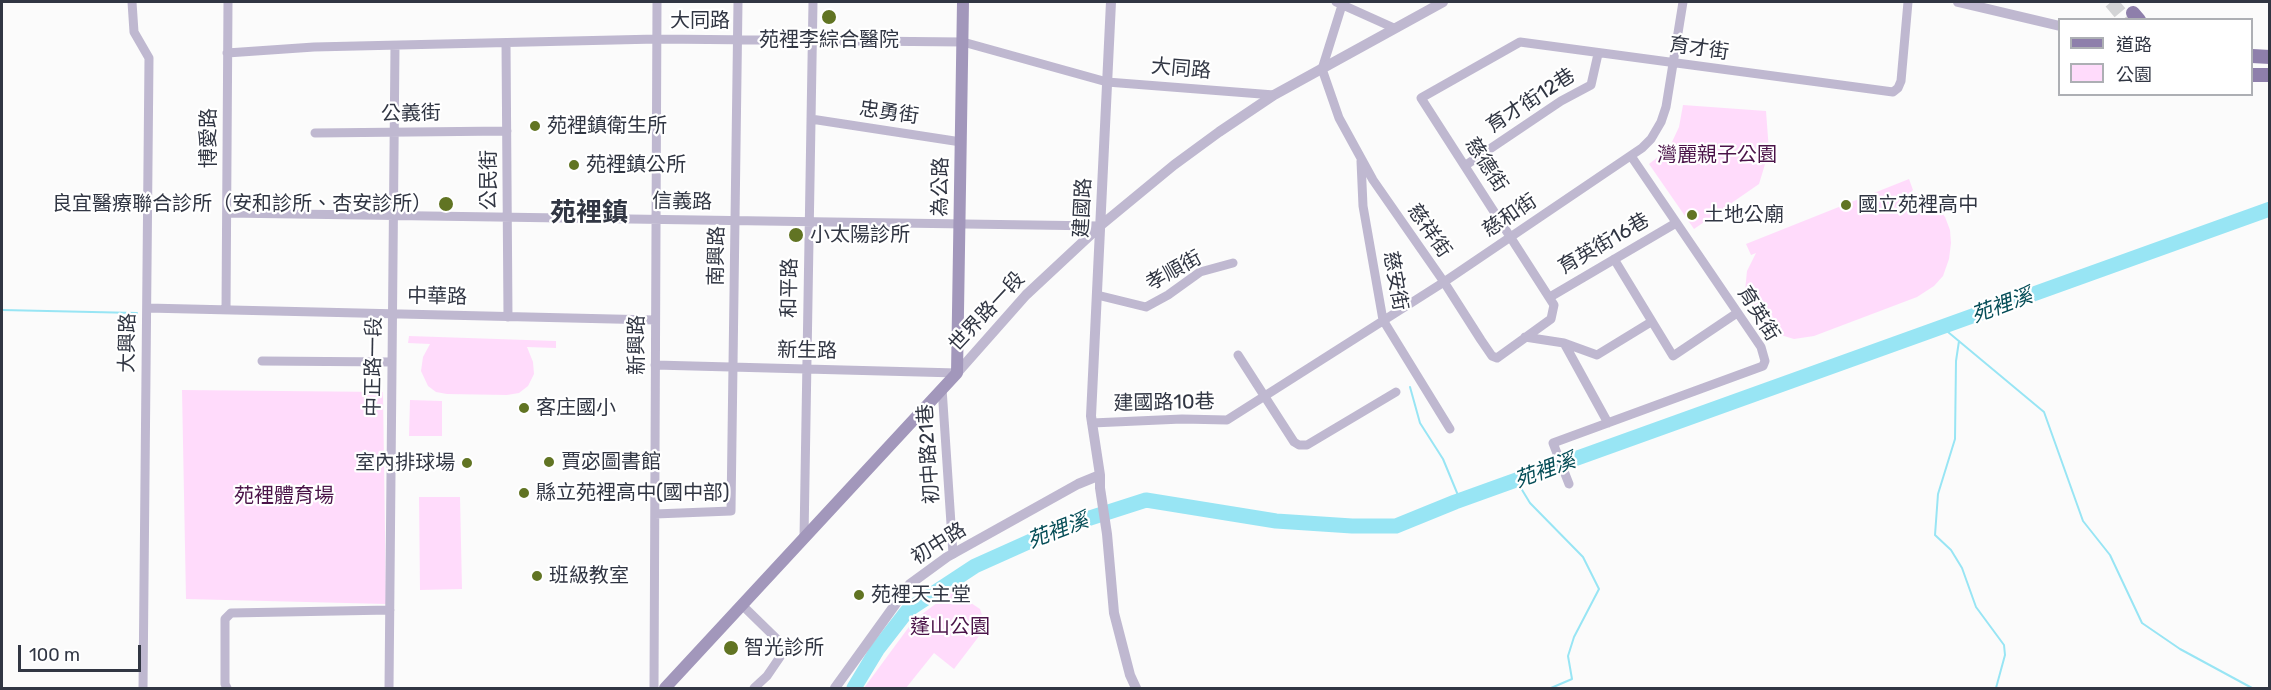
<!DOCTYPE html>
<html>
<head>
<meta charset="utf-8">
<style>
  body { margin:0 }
  #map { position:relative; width:2271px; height:690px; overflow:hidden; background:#fbfbfb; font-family:Rubik,"Noto Sans TC",sans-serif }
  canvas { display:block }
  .frame { position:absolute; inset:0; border:3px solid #313643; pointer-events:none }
  .legend { position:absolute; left:2058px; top:18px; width:195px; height:78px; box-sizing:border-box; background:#fff; border:2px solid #adafb4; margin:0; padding:8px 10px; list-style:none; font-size:18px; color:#313643 }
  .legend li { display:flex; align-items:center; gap:12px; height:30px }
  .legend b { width:30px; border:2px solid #adafb4 }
  .scale { position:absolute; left:18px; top:645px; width:123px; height:27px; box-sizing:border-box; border:3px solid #313643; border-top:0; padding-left:8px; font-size:18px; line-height:21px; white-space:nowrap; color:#313643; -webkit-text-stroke:4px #fff; paint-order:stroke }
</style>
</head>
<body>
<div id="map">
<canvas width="2271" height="690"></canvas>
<div class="frame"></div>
<ul class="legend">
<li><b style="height:8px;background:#8e7fab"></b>道路</li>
<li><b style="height:16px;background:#ffdbfb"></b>公園</li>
</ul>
<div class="scale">100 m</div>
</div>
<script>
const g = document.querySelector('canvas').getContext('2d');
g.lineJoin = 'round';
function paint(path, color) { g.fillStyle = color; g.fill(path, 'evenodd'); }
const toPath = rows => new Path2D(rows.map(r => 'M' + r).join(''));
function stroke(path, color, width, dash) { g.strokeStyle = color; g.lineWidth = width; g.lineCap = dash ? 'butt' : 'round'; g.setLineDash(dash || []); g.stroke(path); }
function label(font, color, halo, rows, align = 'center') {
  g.font = font + ' Rubik,"Noto Sans TC",sans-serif'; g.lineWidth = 4.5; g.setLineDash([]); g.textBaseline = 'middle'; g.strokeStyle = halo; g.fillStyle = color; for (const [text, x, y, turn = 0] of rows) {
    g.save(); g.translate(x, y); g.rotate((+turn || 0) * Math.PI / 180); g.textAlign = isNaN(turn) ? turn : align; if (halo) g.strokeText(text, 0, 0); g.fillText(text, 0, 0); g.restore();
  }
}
const green = toPath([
  [1683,105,1766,111,1769,151,1759,184,1694,229,1649,164,1663,153,1672,142,1679,127],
  [1909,179,1913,190,1911,192,1922,195,1937,206,1945,217,1950,230,1951,243,1949,259,1943,276,1934,286,1917,297,1814,336,1794,339,1784,336,1767,328,1760,322,1750,306,1745,291,1747,271,1756,253,1751,255,1746,244],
  [409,336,556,341,556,348,527,347,533,362,534,374,528,386,519,393,507,395,447,394,436,392,428,386,421,371,423,357,430,344,408,343],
  [182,390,383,392,386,604,186,599],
  [410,400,442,401,442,436,409,436],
  [419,497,460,497,462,589,420,590],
  [953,591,980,609,986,627,954,669,934,653,906,688,864,688,914,620]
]);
const stream = toPath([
  [2,310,137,313],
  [1942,327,2044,412,2083,521,2110,555,2142,623,2180,649,2252,688],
  [1959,341,1956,361,1955,439,1938,494,1935,535,1951,550,1962,568,1976,607,2004,645,2005,655,1996,688],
  [1410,387,1420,423,1443,459,1460,500],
  [1516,480,1530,503,1583,557,1599,589,1574,637,1568,656,1572,679,1551,688]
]);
const river = toPath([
  [854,688,877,650,908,610,975,566,1062,527,1146,500,1276,521,1352,526,1396,526,1455,502,2270,209]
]);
const primaryTunnel = toPath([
  [2111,2,2126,20]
]);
const minor = toPath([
  [132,2,134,32,149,58,143,688],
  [1336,2,1394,28],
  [1343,2,1322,69,1339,118,1373,180,1444,282,1481,340,1492,356,1497,358,1551,319,1554,305,1421,98,1520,42,1893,92,1898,88,1901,81,1908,2],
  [506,43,508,317],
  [227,53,314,47,657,39,963,42,1107,82,1274,95],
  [811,119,961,142],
  [315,133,507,131],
  [1361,161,1363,206,1383,320,1450,429],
  [1466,165,1561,101,1591,85,1598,54],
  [227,213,1100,226],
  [1614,259,1673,356,1737,313],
  [1097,295,1146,307,1168,295,1200,272,1233,263],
  [1550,297,1676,223],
  [147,308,655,320],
  [226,310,228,2],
  [1525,337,1564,343,1597,355,1651,322],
  [1564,343,1608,423],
  [1238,355,1294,442,1299,445,1307,445,1396,392],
  [262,361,392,362],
  [655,365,957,373],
  [942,388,953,554],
  [1092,423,1182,419,1227,420,1444,282,1642,148,1651,139,1661,122,1666,107,1683,2],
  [1569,484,1553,443,1763,366,1765,361,1761,347,1631,156],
  [655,514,731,511,738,2],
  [804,538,813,2],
  [742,605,784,646,780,657,767,676,754,688],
  [227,688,225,684,225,619,231,613,390,610],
  [389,688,395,46],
  [654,688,657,2]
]);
const tertiary = toPath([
  [1111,2,1091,416,1100,475,1100,488,1107,534,1114,613,1130,675,1136,688],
  [1958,2,2060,26],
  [957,373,1026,295,1100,226,1174,165,1219,132,1274,95,1443,2],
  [835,688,910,584,947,557,1078,484,1100,475]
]);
const secondary = toPath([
  [665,688,957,373,963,2]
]);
const primary = toPath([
  [2133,13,2139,20],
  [2252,56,2270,57],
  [2252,75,2270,75]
]);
const markers = [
  [829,17,8,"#617423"],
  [535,126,6,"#617423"],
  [574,165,6,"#617423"],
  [446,204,8,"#617423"],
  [1846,205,6,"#617423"],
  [1692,215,6,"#617423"],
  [796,235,8,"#617423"],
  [524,408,6,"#617423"],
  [549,462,6,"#617423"],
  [467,463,6,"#617423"],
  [524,493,6,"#617423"],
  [537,576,6,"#617423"],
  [859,595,6,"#617423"],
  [731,648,8,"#617423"]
];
const streetNames = [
  ["大同路",700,21],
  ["育才街",1699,49,8],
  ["大同路",1181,69,5],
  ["育才街12巷",1531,101,-33],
  ["忠勇街",889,113,8],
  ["公義街",411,114,-1],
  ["博愛路",209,138,-90],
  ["慈德街",1486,165,57],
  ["公民街",489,180,-90],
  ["為公路",941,187,-89],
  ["信義路",682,202,1],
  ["建國路",1083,208,-87],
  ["慈和街",1510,216,-34],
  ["慈祥街",1429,231,55],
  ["育英街16巷",1604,244,-30],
  ["南興路",717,256,-89],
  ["孝順街",1174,271,-29],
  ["慈安街",1395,281,80],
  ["和平路",790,288,-89],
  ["中華路",437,297,1],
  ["世界路一段",987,312,-47],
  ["育英街",1758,314,58],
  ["大興路",128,343,-89],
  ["新興路",637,345,-90],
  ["新生路",807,351,1],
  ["中正路一段",374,367,-89],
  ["建國路10巷",1164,403,-1],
  ["初中路21巷",929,454,-94],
  ["初中路",939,544,-32]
];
const poiNames = [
  ["苑裡李綜合醫院",829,40,"center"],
  ["苑裡鎮衛生所",547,126],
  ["苑裡鎮公所",586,165],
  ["良宜醫療聯合診所（安和診所、杏安診所）",432,204,"right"],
  ["國立苑裡高中",1858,205],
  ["土地公廟",1704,215],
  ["小太陽診所",810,235],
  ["客庄國小",536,408],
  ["賈宓圖書館",561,462],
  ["室內排球場",455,463,"right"],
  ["縣立苑裡高中(國中部)",536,493],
  ["班級教室",549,576],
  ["苑裡天主堂",871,595],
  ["智光診所",744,648]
];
const parkNames = [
  ["灣麗親子公園",1717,155],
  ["苑裡體育場",284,496],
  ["蓬山公園",950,627]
];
const waterNames = [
  ["苑裡溪",2002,306,-20],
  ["苑裡溪",1545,471,-20],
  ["苑裡溪",1058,531,-21]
];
const districtNames = [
  ["苑裡鎮",589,213]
];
paint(green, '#ffdbfb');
stroke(stream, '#98e5f4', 2);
stroke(river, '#98e5f4', 15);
stroke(primaryTunnel, '#d3d4d6', 14, [14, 7]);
stroke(minor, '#bfb8d0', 9);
stroke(tertiary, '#bfb8d0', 10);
stroke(secondary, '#a297bb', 12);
stroke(primary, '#8e7fab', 14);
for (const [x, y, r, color] of markers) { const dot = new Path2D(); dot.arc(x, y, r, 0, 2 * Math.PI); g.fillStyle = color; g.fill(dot); stroke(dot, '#fff', 2); }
label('20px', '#313643', '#fff', streetNames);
label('20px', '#313643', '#fff', poiNames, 'left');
label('20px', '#4b1449', '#fff', parkNames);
label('italic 21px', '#054d57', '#fff', waterNames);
label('bold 26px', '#313643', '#fff', districtNames);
</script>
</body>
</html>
